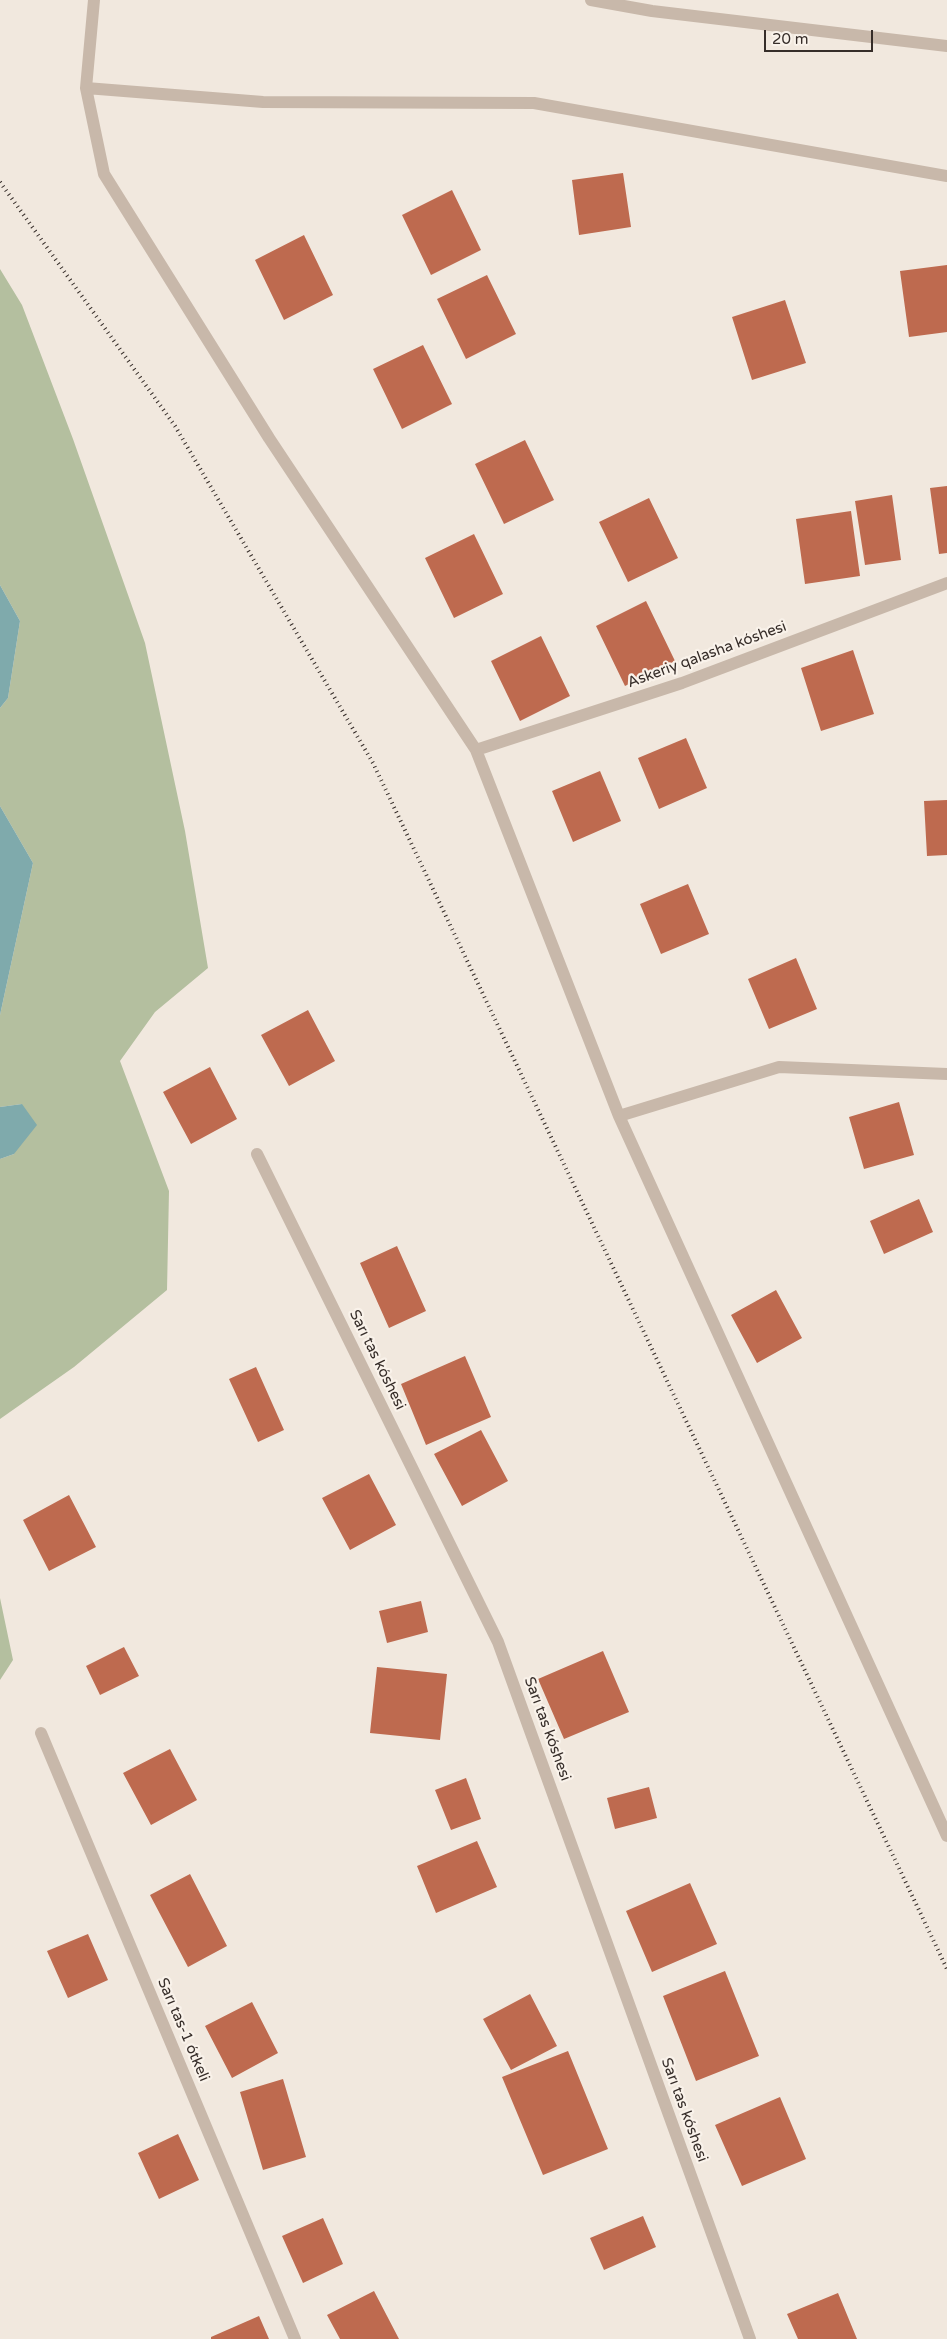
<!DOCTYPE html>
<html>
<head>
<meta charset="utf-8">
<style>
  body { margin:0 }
  #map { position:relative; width:947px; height:2339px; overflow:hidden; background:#f1e8de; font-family:"Varela Round",sans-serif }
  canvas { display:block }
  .scale { position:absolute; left:764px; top:30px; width:109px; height:22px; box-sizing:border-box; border:2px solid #362d29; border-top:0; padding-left:6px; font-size:15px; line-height:18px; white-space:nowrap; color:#362d29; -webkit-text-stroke:4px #f9f2ea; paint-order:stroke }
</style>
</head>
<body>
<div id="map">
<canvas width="947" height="2339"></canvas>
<div class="scale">20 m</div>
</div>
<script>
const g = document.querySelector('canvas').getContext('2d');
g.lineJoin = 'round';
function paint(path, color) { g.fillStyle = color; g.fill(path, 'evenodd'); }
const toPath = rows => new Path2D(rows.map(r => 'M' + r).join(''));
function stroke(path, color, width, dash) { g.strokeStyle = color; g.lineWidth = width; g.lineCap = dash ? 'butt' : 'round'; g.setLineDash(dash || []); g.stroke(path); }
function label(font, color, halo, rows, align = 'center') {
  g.font = font + ' "Varela Round",sans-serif'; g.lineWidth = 4.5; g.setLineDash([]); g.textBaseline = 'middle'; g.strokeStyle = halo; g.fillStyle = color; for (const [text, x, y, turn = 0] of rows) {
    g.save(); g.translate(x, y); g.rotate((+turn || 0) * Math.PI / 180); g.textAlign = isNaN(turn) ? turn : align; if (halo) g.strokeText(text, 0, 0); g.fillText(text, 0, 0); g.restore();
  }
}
const green = toPath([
  [0,269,22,305,73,439,145,643,185,831,208,968,155,1012,120,1061,169,1191,167,1290,74,1367,0,1419,0,1159,14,1154,22,1104,0,1107,0,1015,33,863,0,806,0,708,8,698,20,621,0,585],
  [0,1598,13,1660,0,1680]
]);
const water = toPath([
  [0,585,20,621,8,698,0,708],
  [0,806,33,863,0,1015],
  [22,1104,37,1125,14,1154,0,1159,0,1107]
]);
const building = toPath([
  [623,173,631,227,579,235,572,180],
  [452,190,481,250,431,275,402,215],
  [304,235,333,295,284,320,255,260],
  [947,265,947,332,909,337,900,271],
  [487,275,516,334,466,359,437,299],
  [785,300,806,363,752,380,732,317],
  [423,345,452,404,402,429,373,369],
  [525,440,554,500,504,524,475,464],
  [947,486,947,553,939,554,930,488],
  [892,495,901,560,865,565,855,501],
  [649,498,678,558,628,582,599,522],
  [851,511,860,576,805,584,796,519],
  [474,534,503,594,454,618,425,558],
  [646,601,675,661,625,686,596,626],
  [541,636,570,696,520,721,491,661],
  [853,650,874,714,821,731,801,668],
  [686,738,707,788,659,809,638,758],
  [600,771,621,821,573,842,552,791],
  [947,800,947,855,927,856,924,801],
  [688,884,709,934,661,954,640,904],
  [796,958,817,1009,769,1029,748,979],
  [308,1010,335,1061,289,1086,261,1035],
  [210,1067,237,1119,191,1144,163,1092],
  [899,1102,914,1155,864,1169,849,1117],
  [919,1199,933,1232,884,1254,870,1221],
  [397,1246,426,1311,389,1328,360,1263],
  [776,1290,802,1338,757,1363,731,1315],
  [465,1356,491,1417,426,1445,401,1384],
  [256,1367,284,1430,258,1442,229,1379],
  [481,1430,508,1481,462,1506,434,1454],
  [369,1474,396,1525,350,1550,322,1498],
  [69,1495,96,1547,49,1571,23,1520],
  [421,1601,428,1632,387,1643,379,1611],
  [124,1647,139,1676,100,1695,86,1666],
  [603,1651,629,1712,564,1739,538,1679],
  [377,1667,447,1674,440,1740,370,1733],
  [170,1749,197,1800,151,1825,123,1773],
  [466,1778,481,1819,451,1830,435,1790],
  [649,1787,657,1818,615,1829,607,1798],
  [477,1841,497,1887,436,1913,417,1866],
  [190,1874,227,1946,188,1967,150,1895],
  [690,1883,717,1944,652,1972,626,1911],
  [88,1934,108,1980,68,1998,47,1951],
  [725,1971,759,2056,696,2081,663,1996],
  [530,1994,557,2046,511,2070,483,2019],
  [252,2002,278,2053,232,2078,205,2026],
  [568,2051,608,2149,543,2175,502,2077],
  [283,2079,306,2157,263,2170,240,2092],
  [780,2097,806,2159,742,2186,715,2125],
  [178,2134,199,2180,159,2199,138,2153],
  [643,2216,656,2247,604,2270,590,2238],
  [323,2218,343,2264,303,2283,282,2236],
  [374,2291,399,2339,340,2339,327,2315],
  [838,2293,857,2339,798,2339,787,2314],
  [259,2316,269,2339,211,2339,211,2337]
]);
const minor = toPath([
  [94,0,86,88,263,102,534,103,947,176],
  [591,0,652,11,947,46],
  [86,88,104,174,269,438,476,750,619,1116,947,1836],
  [476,750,682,683,947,583],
  [619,1116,779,1067,947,1074],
  [257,1154,498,1642,750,2339],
  [41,1733,295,2339]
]);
const rail = toPath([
  [0,182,175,426,373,763,947,1969]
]);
const streetNames = [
  ["Askeriy qalasha kóshesi",707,655,-20],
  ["Sarı tas kóshesi",377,1360,64],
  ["Sarı tas kóshesi",547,1729,70],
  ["Sarı tas-1 ótkeli",183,2030,67],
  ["Sarı tas kóshesi",684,2110,70]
];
paint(green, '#b4bf9f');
paint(water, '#7faaac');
paint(building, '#be6a4f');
stroke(minor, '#c8b8aa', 12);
stroke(rail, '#362d29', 4, [1, 4]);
label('15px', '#362d29', '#f9f2ea', streetNames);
</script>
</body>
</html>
